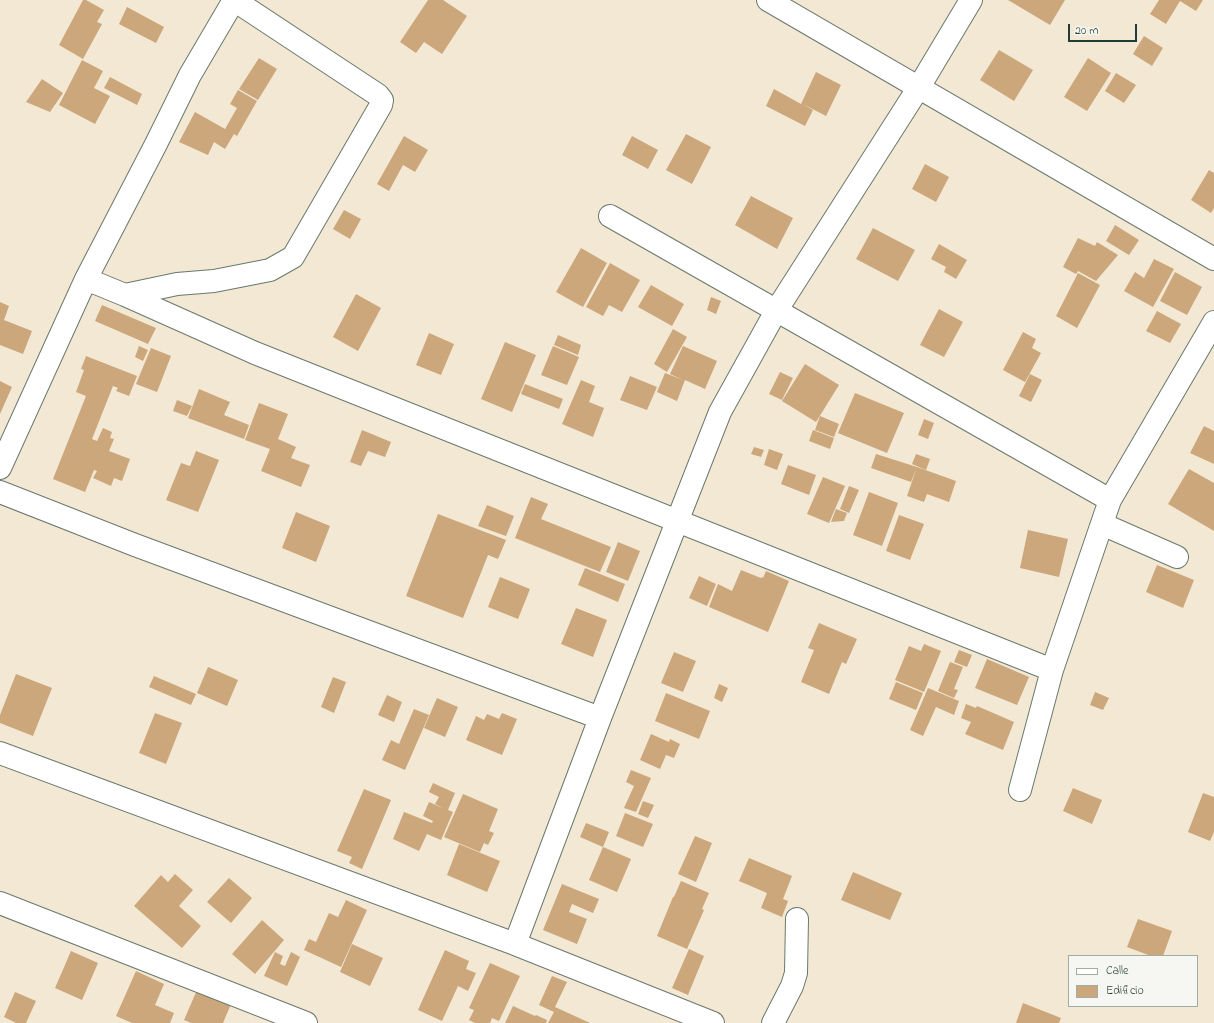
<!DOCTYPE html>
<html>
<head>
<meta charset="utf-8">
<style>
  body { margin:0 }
  #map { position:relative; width:1214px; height:1023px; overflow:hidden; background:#f2e8d3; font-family:"Indie Flower",sans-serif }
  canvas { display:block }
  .legend { position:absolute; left:1068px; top:955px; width:130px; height:52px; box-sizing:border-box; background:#f6f6f2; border:1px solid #a0aca6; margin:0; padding:5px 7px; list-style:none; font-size:12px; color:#1f3d34 }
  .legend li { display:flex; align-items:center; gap:8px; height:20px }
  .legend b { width:20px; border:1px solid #a0aca6 }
  .scale { position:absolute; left:1068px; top:24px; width:69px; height:18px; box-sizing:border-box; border:2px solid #1f3d34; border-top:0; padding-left:5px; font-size:12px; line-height:14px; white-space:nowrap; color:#1f3d34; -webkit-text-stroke:3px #f6f6f2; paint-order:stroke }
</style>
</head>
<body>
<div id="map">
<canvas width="1214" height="1023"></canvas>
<ul class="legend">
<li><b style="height:5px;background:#fff"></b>Calle</li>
<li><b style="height:11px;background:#cca77c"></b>Edificio</li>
</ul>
<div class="scale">20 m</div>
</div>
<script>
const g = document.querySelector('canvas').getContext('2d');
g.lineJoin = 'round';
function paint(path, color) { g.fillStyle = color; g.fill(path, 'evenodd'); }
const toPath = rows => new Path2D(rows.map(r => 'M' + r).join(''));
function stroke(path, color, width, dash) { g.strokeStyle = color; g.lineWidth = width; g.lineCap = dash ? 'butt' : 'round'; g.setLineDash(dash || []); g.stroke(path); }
const building = toPath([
  [83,0,86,0,104,10,97,22,102,24,83,59,59,45],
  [428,0,443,0,467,16,442,54,424,42,416,53,400,42],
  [1008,0,1065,0,1050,25],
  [1159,0,1203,0,1196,11,1180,1,1166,24,1150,14],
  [127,7,164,27,156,43,119,24],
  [1144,36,1163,48,1152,66,1133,54],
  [999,50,1033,70,1014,101,980,80],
  [259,58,277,69,258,100,239,89],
  [1088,58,1111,73,1087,111,1064,97],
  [82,60,103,71,94,88,110,96,95,124,59,105],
  [816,72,841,85,826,116,803,104,813,110,805,126,766,106,774,89,801,104],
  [1116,73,1136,85,1124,103,1105,91],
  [110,77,142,94,137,105,104,88],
  [42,79,63,93,50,112,26,102],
  [238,90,257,101,237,136,234,134,225,149,214,142,208,155,179,142,195,112,225,129,237,108,230,104],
  [686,134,711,147,692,184,666,170],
  [404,136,428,150,415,172,403,165,389,191,377,184],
  [632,136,658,150,648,169,622,155],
  [925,164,949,177,936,202,912,189],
  [1209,170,1214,173,1214,208,1211,213,1191,200],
  [751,196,793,218,777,249,735,225],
  [344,210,361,219,350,239,333,229],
  [1115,225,1139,240,1129,255,1106,241],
  [873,228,915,250,898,281,856,259],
  [1078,238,1095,246,1097,242,1118,255,1096,281,1078,271,1076,274,1063,267],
  [939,244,967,260,956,279,944,272,946,267,931,259],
  [581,248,607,263,583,307,556,292],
  [1154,259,1174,269,1153,307,1124,291,1135,272,1144,278],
  [610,263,640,280,622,312,609,305,603,316,586,307],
  [1175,272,1202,287,1187,315,1160,301],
  [1078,273,1100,285,1077,328,1056,316],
  [651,285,684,304,672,326,638,307],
  [356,294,381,308,358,351,333,337],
  [711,297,721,301,716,314,707,310],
  [0,302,9,306,4,320,32,331,23,354,0,345],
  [102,305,156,328,148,344,95,321],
  [939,309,963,322,944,357,920,345],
  [1157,311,1181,324,1170,343,1146,331],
  [673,329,687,337,667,372,654,364],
  [1023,332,1036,339,1032,348,1041,353,1025,382,1003,370],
  [429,333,454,344,441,375,416,365],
  [558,335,581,345,578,355,554,345],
  [505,342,536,355,512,412,481,399],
  [139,346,148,350,143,361,135,357],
  [553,346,579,357,567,385,541,375],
  [683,346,717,361,705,389,685,380,677,401,657,392,665,373,683,380,670,374],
  [151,348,171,356,157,392,136,384],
  [86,356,137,376,129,396,116,391,118,388,113,386,92,439,97,441,103,428,112,432,110,438,114,439,109,451,130,459,122,481,114,478,111,486,93,478,97,471,94,470,85,492,53,479,86,396,76,392,84,370,81,369],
  [805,364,839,385,816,422,782,401],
  [780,372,793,378,782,400,769,394],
  [1030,374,1042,380,1031,402,1019,396],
  [630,376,657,387,647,410,620,400],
  [581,380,595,386,589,402,604,408,593,437,562,424],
  [0,381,12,387,0,414],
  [525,384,563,399,559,409,521,394],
  [199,389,230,402,224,415,249,425,244,439,188,418],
  [855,393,904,413,887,453,838,433],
  [177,400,192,406,187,416,173,411],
  [259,403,288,414,278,439,296,447,291,458,310,465,301,487,261,471,270,449,245,440],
  [820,416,839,424,834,437,815,430],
  [924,419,934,423,928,439,918,435],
  [1204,426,1214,431,1214,464,1190,453],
  [362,430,391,442,385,457,368,451,361,466,350,462],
  [813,430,834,438,830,449,809,441],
  [754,447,764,450,761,457,751,454],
  [769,449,783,454,777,470,764,465],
  [196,451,219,460,198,512,166,500,181,463,190,466],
  [876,454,917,467,911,482,871,468],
  [916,454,930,459,926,470,912,464],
  [788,465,816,475,809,495,781,484],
  [917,467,956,481,949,502,927,494,924,502,907,496],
  [1189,469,1214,483,1214,531,1168,504],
  [823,477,845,486,829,523,807,514],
  [849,486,859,490,849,513,840,509],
  [869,492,898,503,882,546,853,535],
  [531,497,548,504,541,519,611,547,600,572,515,538],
  [487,505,514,516,506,536,478,526],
  [836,509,847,513,844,521,831,522],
  [296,512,330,526,316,562,282,548],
  [438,514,506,540,498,559,488,555,463,618,406,596],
  [899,515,924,524,910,560,886,551],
  [1028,530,1068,539,1059,577,1020,568],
  [618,542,640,551,628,581,606,572],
  [1157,565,1194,580,1183,608,1146,592],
  [585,568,625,584,618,602,578,585],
  [741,570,761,578,762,577,763,578,766,571,789,581,768,632,709,607,718,584,732,591],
  [699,576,716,584,707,606,689,598],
  [500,577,530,589,518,619,488,607],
  [576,608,607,620,593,657,561,644],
  [819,623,857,639,846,664,842,662,829,694,801,682,814,650,808,648],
  [924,644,941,651,924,692,895,680,909,646,921,651],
  [959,650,972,655,967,667,954,662],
  [674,652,696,661,683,692,661,683],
  [987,659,1029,677,1017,705,975,688],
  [950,662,963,667,954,689,958,690,954,698,938,691],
  [208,667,238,680,227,706,197,693],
  [16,674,52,688,33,736,0,723,0,715],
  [154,676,196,694,191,705,149,687],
  [333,677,346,682,334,713,321,707],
  [896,682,923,693,916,710,889,699],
  [719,684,728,688,722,702,714,698],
  [928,688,959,701,954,715,936,707,923,736,910,730],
  [1095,692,1109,698,1103,710,1090,705],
  [666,693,710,711,699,739,655,721],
  [387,695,402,702,394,722,378,715],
  [437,698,458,707,445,737,424,728],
  [966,704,976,708,977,706,1014,722,1003,750,965,734,971,722,961,718],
  [414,709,429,715,405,770,382,760,391,740,399,744],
  [155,713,182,723,166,764,139,753],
  [502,713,517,719,502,755,466,740,476,716,484,720,487,714,499,719],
  [651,734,669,742,670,739,680,744,674,758,666,755,660,769,640,760],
  [631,770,651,778,636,812,624,808,634,786,626,782],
  [433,783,455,793,448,810,453,812,441,840,427,834,419,851,393,839,404,812,432,823,433,821,423,816,429,802,445,809,435,804,439,797,429,792],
  [1073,788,1102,800,1092,824,1063,811],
  [364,789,391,800,362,869,349,863,352,857,337,851],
  [1203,793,1214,797,1214,832,1210,841,1188,832],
  [463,794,498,809,489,831,494,833,488,845,484,843,480,852,444,837],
  [643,801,654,805,648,818,638,814],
  [625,813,653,824,643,847,616,836],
  [586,823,609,832,603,847,580,837],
  [695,836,712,843,696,882,678,874],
  [459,844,500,861,487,892,447,875],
  [603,847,631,859,617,892,589,880],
  [749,858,792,876,783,899,788,901,782,917,761,908,767,893,739,881],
  [853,872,902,893,890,920,841,900],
  [175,874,193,890,179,906,201,926,182,948,134,906,161,875,168,882],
  [229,878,252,898,231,923,207,902],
  [681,881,709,893,702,909,704,910,687,949,657,936,673,897,674,897],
  [562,884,599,899,593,913,572,904,569,912,587,919,577,944,543,930],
  [346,900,367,910,341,967,304,950,309,939,316,942,329,913,338,917],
  [1138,919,1172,931,1163,956,1151,956,1127,947],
  [262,920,284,940,255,974,232,954],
  [352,944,383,958,370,986,340,972],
  [689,949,704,956,688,995,672,988],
  [445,950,469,961,466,969,476,973,468,991,458,986,442,1021,418,1010],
  [71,951,98,963,82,1000,55,988],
  [275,952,283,956,280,964,285,966,291,952,300,957,287,986,264,976],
  [490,963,520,976,499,1021,492,1018,490,1023,475,1023,469,1020,474,1010,469,1008],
  [136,971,164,984,155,1005,174,1013,170,1023,132,1023,116,1016],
  [552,976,567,982,555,1007,590,1023,548,1023,554,1012,539,1005],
  [197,990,231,1004,223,1023,191,1023,184,1020],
  [15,992,36,1001,26,1023,16,1023,4,1017],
  [1023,1003,1061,1018,1059,1023,1016,1023],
  [513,1006,535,1016,536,1015,547,1020,546,1023,505,1023]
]);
const minor = toPath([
  [768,0,1214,259],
  [610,216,1110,500],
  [86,279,125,295,255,353,1052,670],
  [125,295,177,284,214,281,270,270,293,257,381,105,382,100,378,95,234,0],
  [0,468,86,279,156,144,190,75,234,0],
  [0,492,135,545,600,718],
  [1102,524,1177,557],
  [0,753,515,944,713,1023],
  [1020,790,1052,670,1110,500,1214,322],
  [0,903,306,1023],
  [515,944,600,718,720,412,776,311,919,87,971,0],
  [773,1023,792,986,796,973,797,919]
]);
paint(building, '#cca77c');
stroke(minor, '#69796c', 24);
stroke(minor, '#fff', 22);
</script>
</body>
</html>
